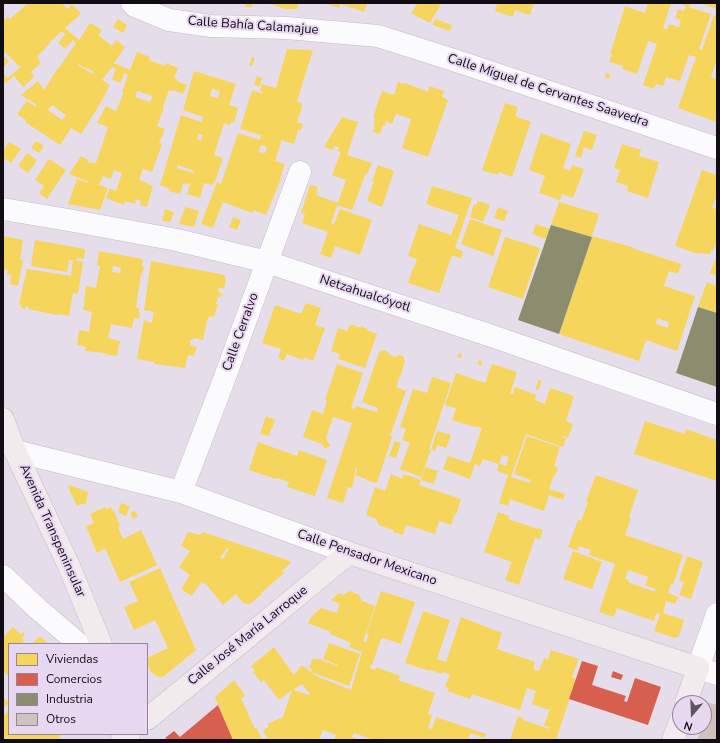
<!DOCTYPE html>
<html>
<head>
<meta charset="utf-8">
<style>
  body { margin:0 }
  #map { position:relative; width:720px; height:743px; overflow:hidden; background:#e6ddea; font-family:"Nunito Sans",sans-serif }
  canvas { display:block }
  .frame { position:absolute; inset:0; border:4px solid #120c15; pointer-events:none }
  .legend { position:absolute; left:8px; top:643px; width:140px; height:92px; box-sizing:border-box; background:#e8d7f0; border:1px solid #928698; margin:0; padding:5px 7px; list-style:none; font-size:12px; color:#120c15 }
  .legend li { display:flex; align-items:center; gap:8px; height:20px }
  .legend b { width:20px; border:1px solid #928698 }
  .north { position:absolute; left:672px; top:695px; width:40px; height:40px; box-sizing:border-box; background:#e8d7f0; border:1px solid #928698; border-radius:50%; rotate:199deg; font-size:11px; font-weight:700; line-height:16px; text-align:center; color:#120c15 }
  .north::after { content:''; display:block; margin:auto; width:14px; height:18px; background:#5c5560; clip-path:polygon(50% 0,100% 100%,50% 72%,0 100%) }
</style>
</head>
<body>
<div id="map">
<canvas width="720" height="743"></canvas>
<div class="frame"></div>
<ul class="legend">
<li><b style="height:11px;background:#f6d55c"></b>Viviendas</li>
<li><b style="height:11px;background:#d6604d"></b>Comercios</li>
<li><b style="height:11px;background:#8c8c6e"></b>Industria</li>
<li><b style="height:11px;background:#d0c2bd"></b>Otros</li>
</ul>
<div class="north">N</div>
</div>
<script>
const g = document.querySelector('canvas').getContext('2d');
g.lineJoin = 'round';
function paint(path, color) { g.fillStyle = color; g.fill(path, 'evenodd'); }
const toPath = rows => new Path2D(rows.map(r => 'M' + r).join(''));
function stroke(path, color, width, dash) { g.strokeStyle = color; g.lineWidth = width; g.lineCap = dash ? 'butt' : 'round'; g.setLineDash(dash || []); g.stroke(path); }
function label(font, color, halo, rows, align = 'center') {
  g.font = font + ' "Nunito Sans",sans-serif'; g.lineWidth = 4; g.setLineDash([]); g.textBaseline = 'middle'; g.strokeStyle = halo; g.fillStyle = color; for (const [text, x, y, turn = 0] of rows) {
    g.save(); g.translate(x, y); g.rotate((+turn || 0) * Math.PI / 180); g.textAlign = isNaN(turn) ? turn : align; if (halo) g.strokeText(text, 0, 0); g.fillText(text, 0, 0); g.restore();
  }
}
const homes = toPath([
  [28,3,62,3,67,9,72,4,81,14,65,28,79,40,90,23,102,30,98,35,112,46,116,40,125,47,114,63,130,70,137,52,150,57,149,60,165,66,166,63,178,68,174,78,177,79,177,81,187,85,183,94,173,90,173,91,169,90,163,107,164,108,157,126,165,129,159,143,162,144,152,172,143,169,139,180,148,183,147,184,153,186,147,207,140,205,141,201,136,199,135,204,125,201,124,205,106,198,110,188,116,191,122,173,114,170,111,179,103,176,99,185,108,188,100,210,68,204,77,179,89,183,89,182,69,174,81,156,88,160,87,162,96,163,108,127,97,123,106,106,116,111,124,92,122,92,128,75,125,73,120,83,112,79,116,69,112,67,102,80,110,85,100,104,81,134,71,128,68,133,60,145,25,122,26,120,17,114,27,101,36,107,37,105,21,95,38,81,44,90,57,69,58,69,76,43,73,40,65,49,58,43,65,34,62,31,50,42,50,43,37,57,41,63,31,72,34,77,23,87,14,76,6,83,5,82,3,83,3,73,7,78,23,65,22,65,20,67,5,52,3,54,3,21,8,17,10,19],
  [79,64,86,69,87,68,94,72,92,74,78,65],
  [137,91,153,96,150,102,135,97],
  [52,105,66,115,62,120,48,110],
  [247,3,253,3,252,7,245,7],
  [268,3,299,3,297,9,285,9],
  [324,3,367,3,364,12,340,4,339,8],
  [418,3,439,3,441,4,430,23,411,13],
  [493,3,534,3,530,15,515,10,513,17,495,11,497,5],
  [648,3,671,3,663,28,667,30,669,24,679,27,681,20,675,18,678,9,684,11,686,6,678,3,691,3,689,7,711,14,699,49,702,50,714,15,717,16,717,60,711,77,716,79,717,75,717,122,678,108,696,57,689,55,680,81,666,77,663,86,656,84,654,89,643,85,657,44,648,41,637,74,622,69,623,66,609,62,612,54,610,54,625,6,645,13],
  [699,3,717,3,717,9],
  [118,19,127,25,123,33,113,27],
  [435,19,452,25,450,31,433,25],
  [287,49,313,50,297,101,301,103,302,107,297,122,303,124,301,130,298,130,294,144,281,140,281,142,275,161,285,164,280,179,282,180,280,181,266,215,254,210,252,213,223,202,213,228,201,224,217,182,221,184,238,133,260,140,261,135,240,129,252,90,262,94,263,92,260,91,262,84,276,88],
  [261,145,267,147,265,153,258,152],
  [5,57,9,62,3,67,3,59],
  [252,57,255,58,252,66,249,65],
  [194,71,236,84,229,105,238,108,234,123,231,122,230,125,224,123,214,155,223,158,216,179,212,185,204,183,200,198,187,194,190,184,186,183,185,185,183,184,180,194,169,191,170,189,160,185,181,115,202,122,203,117,183,110],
  [212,89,220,91,218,98,210,96],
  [198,134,203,135,201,141,197,139],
  [178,165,194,171,193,173,177,168],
  [606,73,611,74,609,79,605,77],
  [257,76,262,78,260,86,254,85],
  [398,82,404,84,405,83,428,92,429,86,444,91,442,97,448,100,428,157,402,148,411,119,396,114,392,124,386,121,385,126,383,125,380,134,373,132,375,123,374,123,375,117,373,117,382,91,394,95],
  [505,103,518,107,515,116,531,122,512,177,499,172,498,175,494,173,493,174,482,170],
  [342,117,358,122,347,155,372,163,367,174,366,173,352,210,337,205,346,180,332,175,341,152,337,151,339,147,334,146,333,150,324,147],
  [584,131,597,135,592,150,584,147,581,158,575,156],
  [541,133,571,144,563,168,570,171,572,165,584,169,573,198,562,194,560,200,539,193,545,176,529,170],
  [36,141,44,146,39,153,31,148],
  [9,142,21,149,11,163,3,158,3,151],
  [622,144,641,150,639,156,659,162,648,198,627,191,628,186,616,182,620,170,614,168],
  [27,153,37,160,28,173,18,166],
  [49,159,66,170,47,199,39,193,44,186,35,180],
  [378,165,394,171,382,207,367,201,374,181,372,181],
  [702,170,717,175,717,200,715,200,712,208,717,209,717,241,713,251,711,250,710,254,695,253,675,246],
  [310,185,318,187,316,195,338,203,331,223,334,224,340,209,372,220,360,255,335,246,331,258,320,254,328,232,302,223,305,214,301,213],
  [432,186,472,198,455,248,463,251,461,259,452,255,439,293,408,283,413,268,414,268,417,259,408,256,419,224,451,235,459,215,426,204],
  [478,201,490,205,483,222,470,217,474,204,476,205],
  [559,202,599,214,592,236,632,247,632,248,681,264,678,274,669,271,664,286,695,296,677,351,646,340,639,361,559,334,592,237,551,225],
  [657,318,669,322,668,328,656,324],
  [185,207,199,211,194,227,179,224],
  [498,207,508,211,504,221,494,218],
  [165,209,174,212,170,222,162,221],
  [233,217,241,220,237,230,229,227],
  [470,219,502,230,493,256,461,244],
  [536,224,550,229,546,239,532,234],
  [3,236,23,240,20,259,23,260,18,286,10,284,11,275,7,274,8,270,3,269],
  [505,237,540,248,523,299,488,287],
  [35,240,85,249,84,259,77,258,76,261,83,262,78,294,73,293,69,316,58,314,57,315,28,309,29,307,26,306,25,309,21,308,21,305,19,304,27,269,71,276,73,260,69,260,67,272,31,266],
  [99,251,143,259,142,267,144,267,142,274,141,274,136,307,139,308,139,312,140,312,139,319,134,318,132,328,111,324,111,325,108,338,120,341,117,356,105,354,105,353,85,351,86,347,77,345,79,330,89,332,92,312,83,310,85,300,84,300,86,286,96,288,100,266,97,265],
  [113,266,121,268,120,273,112,272],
  [715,260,717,261,717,276,710,273],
  [151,261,220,274,224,275,226,280,224,289,219,287,218,292,223,294,223,296,220,295,220,297,218,297,216,304,218,304,214,317,210,316,209,318,208,317,203,340,193,338,193,340,190,340,190,345,197,347,194,356,188,355,185,368,154,364,154,362,137,359,144,320,152,323,154,312,144,310],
  [707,282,717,286,717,313,698,307],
  [306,303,321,308,315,325,325,328,313,361,304,357,303,360,287,354,284,361,278,358,281,349,262,343,275,305,301,314],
  [350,324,361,328,361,326,368,329,367,330,377,334,365,368,338,359,340,354,331,351,338,328,347,331],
  [384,350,388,352,390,355,395,357,399,355,403,356,405,362,396,387,406,391,390,436,392,437,377,483,366,480,366,479,355,475,358,468,356,468,354,475,355,476,352,488,348,487,343,503,327,498,352,423,333,417,326,438,330,446,325,449,322,444,303,437,312,410,323,414,327,401,325,400,337,364,363,373,351,408,354,409,356,406,377,412,378,408,362,402,379,352],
  [459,353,462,354,461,358,457,357],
  [479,360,482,361,481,366,477,364],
  [492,364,517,372,510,394,513,394,515,387,536,395,535,400,545,404,550,388,574,396,566,421,573,424,568,438,563,436,562,437,566,438,563,447,526,434,511,477,530,483,531,480,514,474,527,436,560,447,554,466,558,468,555,475,554,475,549,489,565,494,563,500,549,495,544,511,510,499,508,506,499,503,508,475,497,471,499,463,506,466,509,457,502,455,499,464,483,459,480,466,475,464,470,479,443,469,448,456,470,463,482,428,474,426,474,427,452,420,456,408,445,405,456,373,485,383],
  [432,377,451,383,429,449,431,450,421,477,400,469,410,443,402,440,406,429,400,427,413,389,427,393],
  [539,380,542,381,538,390,535,389],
  [266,416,275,420,272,429,271,428,269,436,260,434],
  [645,421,685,434,686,429,717,440,717,481,634,454],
  [437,431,451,435,446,448,437,445,435,451,431,450],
  [395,441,401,443,396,458,389,456],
  [258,442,297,456,299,450,327,460,315,496,287,487,289,482,277,478,276,479,249,470],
  [425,467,438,471,434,484,421,480],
  [391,474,402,479,404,474,421,480,419,485,461,499,456,515,455,514,451,525,439,521,435,534,406,525,403,535,393,532,393,530,379,525,376,519,366,515,375,487,385,491],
  [596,475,638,490,629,517,631,518,625,535,683,555,673,585,671,584,668,593,678,597,675,604,666,601,663,613,684,620,679,636,675,638,654,631,660,614,656,613,654,621,617,608,614,617,599,612,615,564,589,555,591,550,579,546,578,551,568,547,578,520,581,521,588,502,586,501],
  [628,570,648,577,645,585,656,589,655,592,628,582,629,580,625,579],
  [70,485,88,492,86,504,81,504,77,506,68,487],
  [121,503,130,506,126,516,118,512],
  [105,507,106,509,111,507,113,511,114,511,120,526,118,527,123,539,141,530,157,565,120,582,105,548,97,553,86,526,94,523,90,514],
  [135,511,138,516,133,519,130,513],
  [498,512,509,516,508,519,538,529,538,528,543,530,540,539,535,538,519,585,505,580,512,562,484,552],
  [188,532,200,535,203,532,290,561,291,563,282,571,284,573,261,593,262,594,250,604,248,604,243,603,236,594,223,605,204,582,203,584,201,582,192,596,181,589,190,575,179,567,190,551,181,546],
  [227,548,229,549,223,559,220,558],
  [573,551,602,562,592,589,563,579],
  [687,556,703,562,691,599,679,595,684,582,679,580],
  [160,568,196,650,163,677,158,677,151,672,147,664,147,658,168,648,155,620,134,630,124,607,138,601,129,582],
  [350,591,359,595,362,601,375,606,363,641,366,642,369,635,366,634,381,591,415,602,401,644,383,638,382,639,381,639,372,665,371,664,370,668,375,670,376,667,400,676,398,680,435,693,428,714,432,715,428,728,432,729,436,717,486,734,484,738,470,733,468,740,374,740,354,733,352,737,357,739,357,740,334,740,336,735,323,730,319,740,266,740,267,738,263,730,269,727,267,724,283,717,292,690,279,700,264,680,261,682,253,672,255,671,251,666,274,647,294,675,302,665,316,676,351,690,362,652,349,647,351,643,330,634,331,632,308,623,312,616,321,608,337,613,340,604,331,600,339,593,343,595],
  [302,684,310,694,309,695,293,690],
  [423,611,450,620,437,659,446,662,461,617,502,633,497,649,535,662,533,669,539,671,544,658,548,660,551,650,579,659,572,677,576,679,556,740,510,740,518,716,523,718,523,720,549,729,549,727,544,726,550,709,548,709,548,710,532,704,536,691,527,688,520,710,472,694,470,699,447,691,449,688,445,687,450,674,442,672,442,674,431,670,430,671,405,663],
  [13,627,21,635,23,632,25,634,22,638,24,641,21,644,9,644,9,677,4,672,3,672,3,637],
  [40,636,48,644,32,644],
  [329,643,360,654,349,686,311,672,312,669,309,668,312,659,315,660,316,658,338,666,338,665,323,659],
  [234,680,245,696,241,698,255,729,257,728,262,740,233,740,215,697],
  [3,697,9,702,3,709],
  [9,710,9,734,62,734,59,737,62,740,10,740,7,737,5,740,3,740,3,716]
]);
const shops = toPath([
  [582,661,598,666,592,685,626,696,624,701,627,702,635,678,661,687,648,725,569,699],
  [613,671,623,675,621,680,611,677],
  [218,705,233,740,168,740,165,738,174,731,180,737]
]);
const industry = toPath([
  [551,225,592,237,559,334,518,320],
  [698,307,717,313,717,387,676,373]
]);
const building = toPath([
  [709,703,717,705,717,740,697,740,702,727,704,727,704,719]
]);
const minor = toPath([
  [132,3,135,6,169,20,211,26,287,28,378,36,466,64,717,148],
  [3,209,74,221,177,240,267,262,486,334,717,414],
  [15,451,181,492,349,553],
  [181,492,222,385,300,172],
  [3,576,38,609,79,644],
  [717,614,698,668,717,674]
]);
const major = toPath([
  [3,419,15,451,69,566,101,644],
  [147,719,239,644,349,553,698,668,686,703],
  [122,740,129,734],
  [673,740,680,721]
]);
const streetNames = [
  ["Calle Bahía Calamajue",253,26,4],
  ["Calle Miguel de Cervantes Saavedra",548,91,18],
  ["Netzahualcóyotl",365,294,18],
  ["Calle Cerralvo",241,332,-70],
  ["Avenida Transpeninsular",52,531,66],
  ["Calle Pensador Mexicano",367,558,19],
  ["Calle José María Larroque",248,636,-39]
];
paint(homes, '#f6d55c');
paint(shops, '#d6604d');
paint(industry, '#8c8c6e');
paint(building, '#d0c2bd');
stroke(minor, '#c2bbc6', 23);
stroke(major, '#c2bec4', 23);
stroke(minor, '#fbfafc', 22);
stroke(major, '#f2ebed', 22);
label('13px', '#120c15', '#e8d7f0', streetNames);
</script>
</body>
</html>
